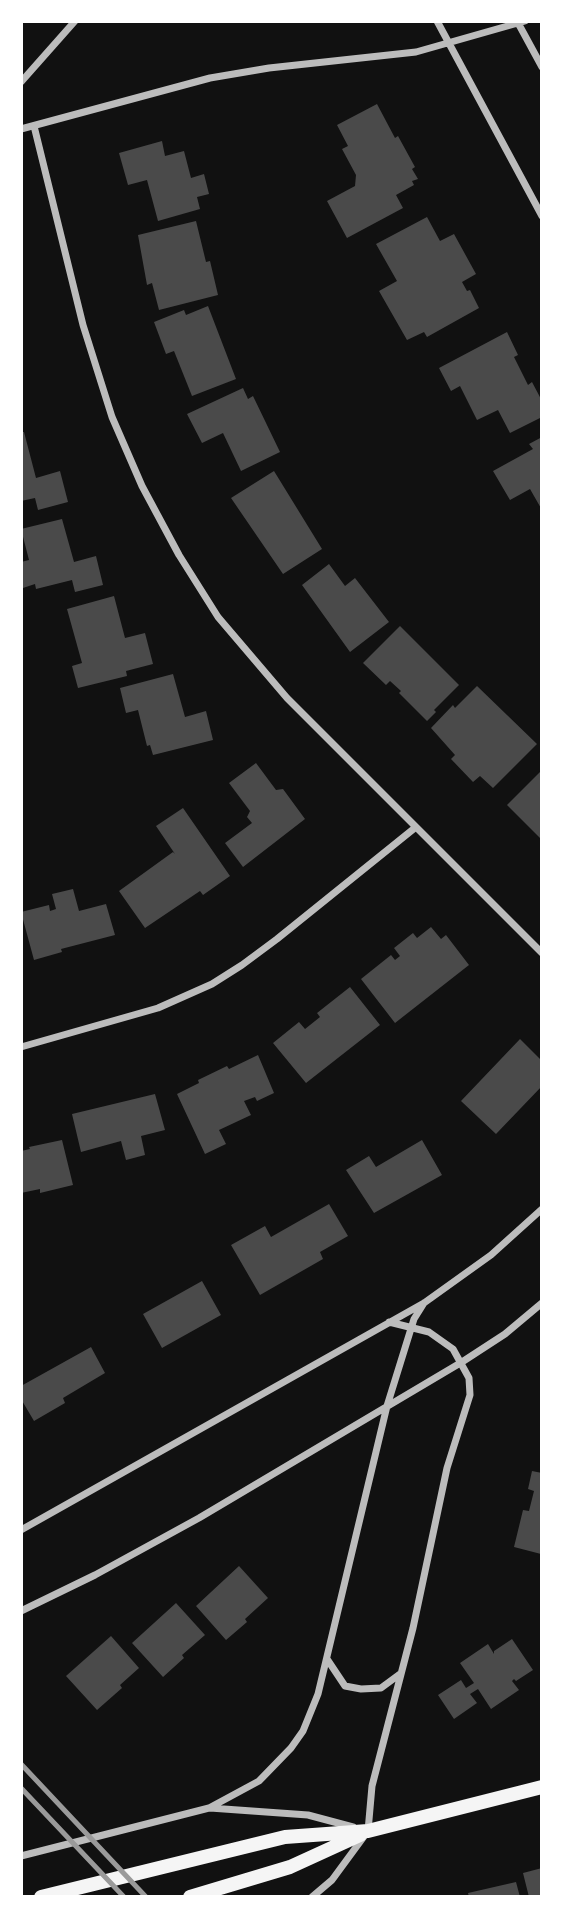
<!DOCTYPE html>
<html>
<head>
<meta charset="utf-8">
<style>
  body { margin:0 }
  #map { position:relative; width:563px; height:1918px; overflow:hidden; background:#111; font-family:Karla,sans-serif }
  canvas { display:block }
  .frame { position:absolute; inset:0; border:23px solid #fff; pointer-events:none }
</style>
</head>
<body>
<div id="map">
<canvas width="563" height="1918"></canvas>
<div class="frame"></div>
</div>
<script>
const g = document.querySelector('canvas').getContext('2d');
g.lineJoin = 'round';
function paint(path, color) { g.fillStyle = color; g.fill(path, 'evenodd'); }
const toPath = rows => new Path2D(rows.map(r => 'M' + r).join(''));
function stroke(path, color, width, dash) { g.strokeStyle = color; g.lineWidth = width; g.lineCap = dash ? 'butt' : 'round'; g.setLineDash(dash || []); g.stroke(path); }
const building = toPath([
  [377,104,395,138,398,136,415,167,412,169,418,179,412,181,414,185,396,195,403,208,347,238,327,201,355,186,356,175,342,149,348,146,337,125],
  [162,141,165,156,184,151,191,178,204,174,209,194,197,197,200,209,158,221,147,180,128,185,119,153],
  [427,217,440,241,454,234,476,274,462,282,467,291,470,290,479,308,427,337,424,332,407,340,379,291,397,281,376,244],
  [196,221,206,262,210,261,218,295,159,310,152,283,147,285,138,235],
  [208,306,236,379,192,396,174,351,166,354,154,322,184,310,186,315],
  [507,332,518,355,514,357,528,385,532,382,542,401,542,417,510,433,498,410,477,420,460,386,451,391,439,368],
  [243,388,248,399,253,396,280,452,241,471,223,433,202,443,187,414],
  [21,432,24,432,36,478,60,471,68,502,38,510,35,498,21,501],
  [542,437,542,510,530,489,510,500,493,471,533,449,529,444],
  [274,471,322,549,283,574,231,498],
  [62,519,74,562,96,556,103,585,75,592,72,580,36,589,35,584,23,588,21,562,29,560,21,529],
  [329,564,345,586,355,578,389,622,350,652,302,585],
  [114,596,125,638,145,633,153,664,126,671,127,676,78,688,72,666,82,663,67,609],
  [400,626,459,685,434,710,436,712,427,721,399,693,401,691,390,681,386,685,363,663],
  [173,674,185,717,206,711,213,740,153,755,150,745,147,746,138,710,126,713,120,688],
  [477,686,537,744,493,788,480,776,473,782,451,759,455,755,431,728,453,705,455,708],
  [256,763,276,790,283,789,305,819,243,867,225,843,252,823,247,817,250,811,229,783],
  [542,770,542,840,507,805],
  [183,808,230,876,203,895,200,891,145,928,119,891,173,852,175,854,156,826],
  [73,889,79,911,106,904,115,935,61,949,62,952,34,960,21,912,49,905,50,911,56,909,52,894],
  [431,927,441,939,446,935,469,965,395,1023,361,979,391,955,395,960,400,956,394,948,413,933,417,938],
  [350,987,380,1025,306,1083,273,1043,299,1022,305,1029,320,1017,317,1013],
  [520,1039,542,1061,542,1086,496,1134,461,1101],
  [258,1055,274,1093,257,1101,255,1097,244,1101,251,1115,219,1130,226,1144,205,1154,177,1094,199,1083,198,1080,227,1066,229,1069],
  [155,1094,165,1130,141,1136,145,1155,126,1160,121,1141,81,1152,72,1114],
  [62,1140,73,1185,40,1193,40,1189,21,1193,21,1151,30,1149,29,1147],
  [422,1140,442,1175,374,1213,346,1170,369,1156,376,1167],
  [329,1204,348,1236,320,1252,323,1259,260,1295,231,1245,265,1226,271,1237],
  [202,1281,221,1315,162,1348,143,1314],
  [91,1347,105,1373,63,1398,65,1403,34,1421,21,1399,21,1386],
  [532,1471,542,1473,541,1554,514,1547,523,1510,529,1511,534,1491,528,1489],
  [239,1566,268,1598,245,1619,247,1622,226,1640,196,1606],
  [176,1603,205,1635,182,1655,184,1658,163,1677,132,1643],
  [111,1636,139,1668,120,1685,122,1688,97,1710,66,1676],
  [512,1639,533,1670,516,1681,514,1679,512,1681,519,1690,491,1709,478,1689,470,1694,477,1703,454,1719,438,1695,461,1680,466,1688,474,1683,460,1663,488,1644,494,1654,494,1651],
  [542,1868,542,1897,529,1897,523,1873],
  [516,1882,520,1897,469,1897,468,1893]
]);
const minor = toPath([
  [437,21,542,216],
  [517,21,542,67],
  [21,82,75,21],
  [34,126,83,325,112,417,142,486,179,555,218,617,287,698,542,953],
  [21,129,210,78,269,68,416,52,525,21],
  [21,1047,158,1008,212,984,242,965,277,939,416,827],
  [21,1530,424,1303,491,1255,542,1209],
  [21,1611,95,1575,199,1518,462,1362,505,1334,542,1303],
  [327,1659,345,1686,361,1689,381,1688,400,1674],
  [210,1808,308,1815,353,1827],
  [21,1856,209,1808,259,1781,291,1748,303,1731,318,1694,387,1406,414,1319,424,1303],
  [312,1897,332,1880,368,1831,372,1786,413,1628,447,1468,470,1395,469,1378,453,1349,429,1332,389,1322]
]);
const secondary = toPath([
  [41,1897,285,1837,368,1831,542,1787],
  [190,1897,290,1867,360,1835]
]);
const rail = toPath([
  [21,1764,146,1897],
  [21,1788,124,1897]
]);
paint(building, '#4a4a4a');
stroke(minor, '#bcbcbc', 7);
stroke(secondary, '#f5f5f5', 14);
stroke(rail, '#9a9a9a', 5);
</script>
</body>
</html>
